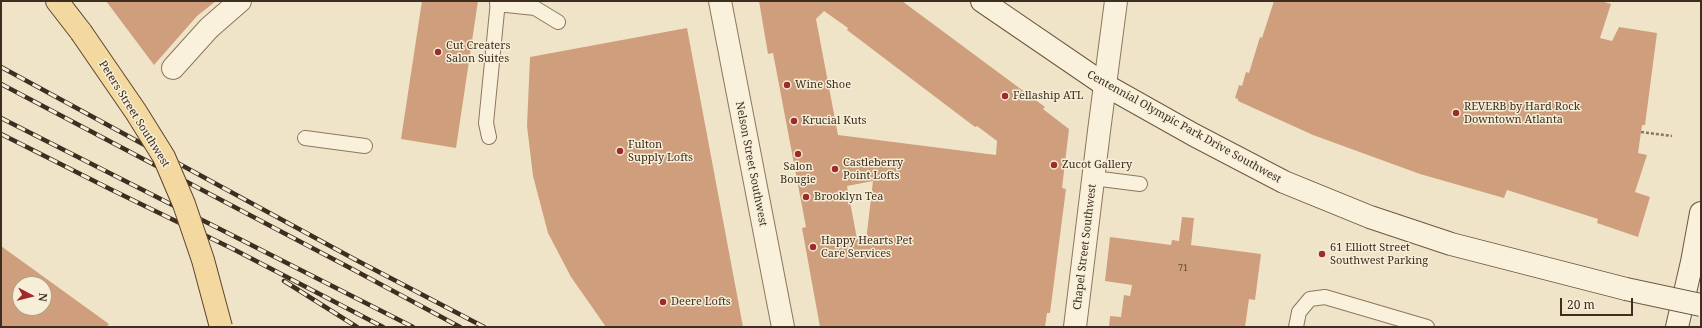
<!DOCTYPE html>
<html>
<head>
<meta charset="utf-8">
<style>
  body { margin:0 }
  #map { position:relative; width:1702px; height:328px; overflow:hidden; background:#f0e4c8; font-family:"Noto Serif",serif }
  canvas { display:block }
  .frame { position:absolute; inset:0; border:2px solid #3d2e20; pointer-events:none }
  .north { position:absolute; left:12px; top:276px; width:40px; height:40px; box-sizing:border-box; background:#f7eed8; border:1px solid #ada18e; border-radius:50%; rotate:97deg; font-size:11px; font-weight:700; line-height:16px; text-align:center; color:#3d2e20 }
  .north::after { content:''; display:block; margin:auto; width:14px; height:18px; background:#9e2a2b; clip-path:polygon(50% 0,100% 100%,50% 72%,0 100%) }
  .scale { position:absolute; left:1560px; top:298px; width:73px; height:18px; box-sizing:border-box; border:2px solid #3d2e20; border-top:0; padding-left:5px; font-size:12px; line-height:14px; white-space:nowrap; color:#3d2e20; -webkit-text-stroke:3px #f7eed8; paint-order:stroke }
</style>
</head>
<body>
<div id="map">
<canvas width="1702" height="328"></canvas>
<div class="frame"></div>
<div class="north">N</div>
<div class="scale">20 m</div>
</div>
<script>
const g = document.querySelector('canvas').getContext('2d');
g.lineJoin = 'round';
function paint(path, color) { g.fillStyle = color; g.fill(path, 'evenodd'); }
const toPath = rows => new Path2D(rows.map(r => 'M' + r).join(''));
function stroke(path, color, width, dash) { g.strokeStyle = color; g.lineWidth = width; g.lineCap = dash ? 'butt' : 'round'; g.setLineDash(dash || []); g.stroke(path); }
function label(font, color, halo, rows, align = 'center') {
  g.font = font + ' "Noto Serif",serif'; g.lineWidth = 3; g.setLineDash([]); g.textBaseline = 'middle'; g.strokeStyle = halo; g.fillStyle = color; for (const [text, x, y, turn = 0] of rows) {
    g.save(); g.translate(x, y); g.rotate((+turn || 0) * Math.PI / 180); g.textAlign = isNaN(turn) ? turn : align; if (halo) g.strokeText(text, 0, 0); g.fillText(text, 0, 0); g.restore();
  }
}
const building = toPath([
  [106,1,216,1,197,16,154,65],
  [422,1,478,1,456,148,401,139],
  [759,1,902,1,1045,107,1043,109,1069,129,1062,188,1066,189,1050,313,1047,313,1045,327,820,327,802,228,806,227,773,53,768,54],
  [824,11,848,28,847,30,975,127,977,126,997,141,996,155,838,135,816,19],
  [873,181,866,241,857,239,847,186],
  [1274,1,1601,1,1611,4,1600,38,1612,41,1619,27,1657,33,1645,125,1642,125,1638,153,1647,155,1635,192,1650,197,1638,237,1597,223,1598,219,1507,190,1504,198,1420,174,1313,135,1238,101,1238,99,1235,98,1239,85,1242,86,1246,72,1249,73,1260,37,1262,38],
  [687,28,743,327,606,327,571,277,548,233,533,176,527,126,530,57],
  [1182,217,1194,218,1191,245,1261,254,1255,300,1249,299,1245,327,1109,327,1110,316,1121,317,1124,295,1130,296,1132,285,1105,281,1110,237,1171,245,1172,240,1179,241],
  [1,246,109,324,106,327,1,327],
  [20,284,44,284,44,308,20,308]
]);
const path = toPath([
  [1641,132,1672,136]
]);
const lane = toPath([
  [497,4,535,8,558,22],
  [489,137,486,123,498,1],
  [305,138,365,146],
  [1093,178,1140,184],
  [1296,327,1299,312,1310,299,1325,297,1427,327]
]);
const street = toPath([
  [720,1,783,327],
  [173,68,209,28,240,1],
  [1075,327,1099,131,1116,1]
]);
const secondary = toPath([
  [982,1,1105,85,1194,135,1284,182,1370,217,1451,244,1626,289],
  [1677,327,1692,262,1701,213]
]);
const primary = toPath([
  [57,1,81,32]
]);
const rail = toPath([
  [1,67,356,260,484,327],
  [1,84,354,270,460,327],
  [1,118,413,327],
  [1,134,110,189,233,249,383,327],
  [284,281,357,327]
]);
const secondaryBridge = toPath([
  [1626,289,1701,305]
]);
const primaryBridge = toPath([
  [81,32,136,112,164,157,184,204,203,260,221,327]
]);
const markers = [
  [438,52,4,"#9e2a2b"],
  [787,85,4,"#9e2a2b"],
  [1005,96,4,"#9e2a2b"],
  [1456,113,4,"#9e2a2b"],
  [794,121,4,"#9e2a2b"],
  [620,151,4,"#9e2a2b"],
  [798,154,4,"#9e2a2b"],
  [1054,165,4,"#9e2a2b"],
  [835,169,4,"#9e2a2b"],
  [806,197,4,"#9e2a2b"],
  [813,247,4,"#9e2a2b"],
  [1322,254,4,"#9e2a2b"],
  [663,302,4,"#9e2a2b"]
];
const numberNames = [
  ["71",1183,268]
];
const poiNames = [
  ["Cut Creaters",446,46],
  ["Salon Suites",446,59],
  ["Wine Shoe",795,85],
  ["Fellaship ATL",1013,96],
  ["REVERB by Hard Rock",1464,107],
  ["Downtown Atlanta",1464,120],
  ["Krucial Kuts",802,121],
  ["Fulton",628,145],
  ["Supply Lofts",628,158],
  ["Castleberry",843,163],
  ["Point Lofts",843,176],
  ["Zucot Gallery",1062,165],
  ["Salon",798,167,"center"],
  ["Bougie",798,180,"center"],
  ["Brooklyn Tea",814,197],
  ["Happy Hearts Pet",821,241],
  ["Care Services",821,254],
  ["61 Elliott Street",1330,248],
  ["Southwest Parking",1330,261],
  ["Deere Lofts",671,302]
];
const streetNames = [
  ["Peters Street Southwest",134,114,58],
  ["Centennial Olympic Park Drive Southwest",1184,127,29],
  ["Nelson Street Southwest",751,164,79],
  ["Chapel Street Southwest",1085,247,-83]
];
paint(building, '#cf9f7d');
stroke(lane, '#8d765c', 16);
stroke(street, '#8d765c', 24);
stroke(secondary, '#6f573f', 24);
stroke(primary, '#5b4430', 24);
stroke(path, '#8d765c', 2.5, [3, 2]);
stroke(lane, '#faf1dc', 14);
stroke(street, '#faf1dc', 22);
stroke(secondary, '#faf1dc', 22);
stroke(primary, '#f3d9a0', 22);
stroke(rail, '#3d2e20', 4.5);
stroke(rail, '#f7eed8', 3, [9]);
stroke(secondaryBridge, '#6f573f', 24, []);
stroke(primaryBridge, '#5b4430', 24, []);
stroke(secondaryBridge, '#faf1dc', 22);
stroke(primaryBridge, '#f3d9a0', 22);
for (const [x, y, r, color] of markers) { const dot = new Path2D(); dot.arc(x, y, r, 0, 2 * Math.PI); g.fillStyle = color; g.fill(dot); stroke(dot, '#f7eed8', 1.5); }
label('9px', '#624a37', null, numberNames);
label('11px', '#3d2e20', '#f7eed8', poiNames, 'left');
label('11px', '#3d2e20', '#f7eed8', streetNames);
</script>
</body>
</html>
